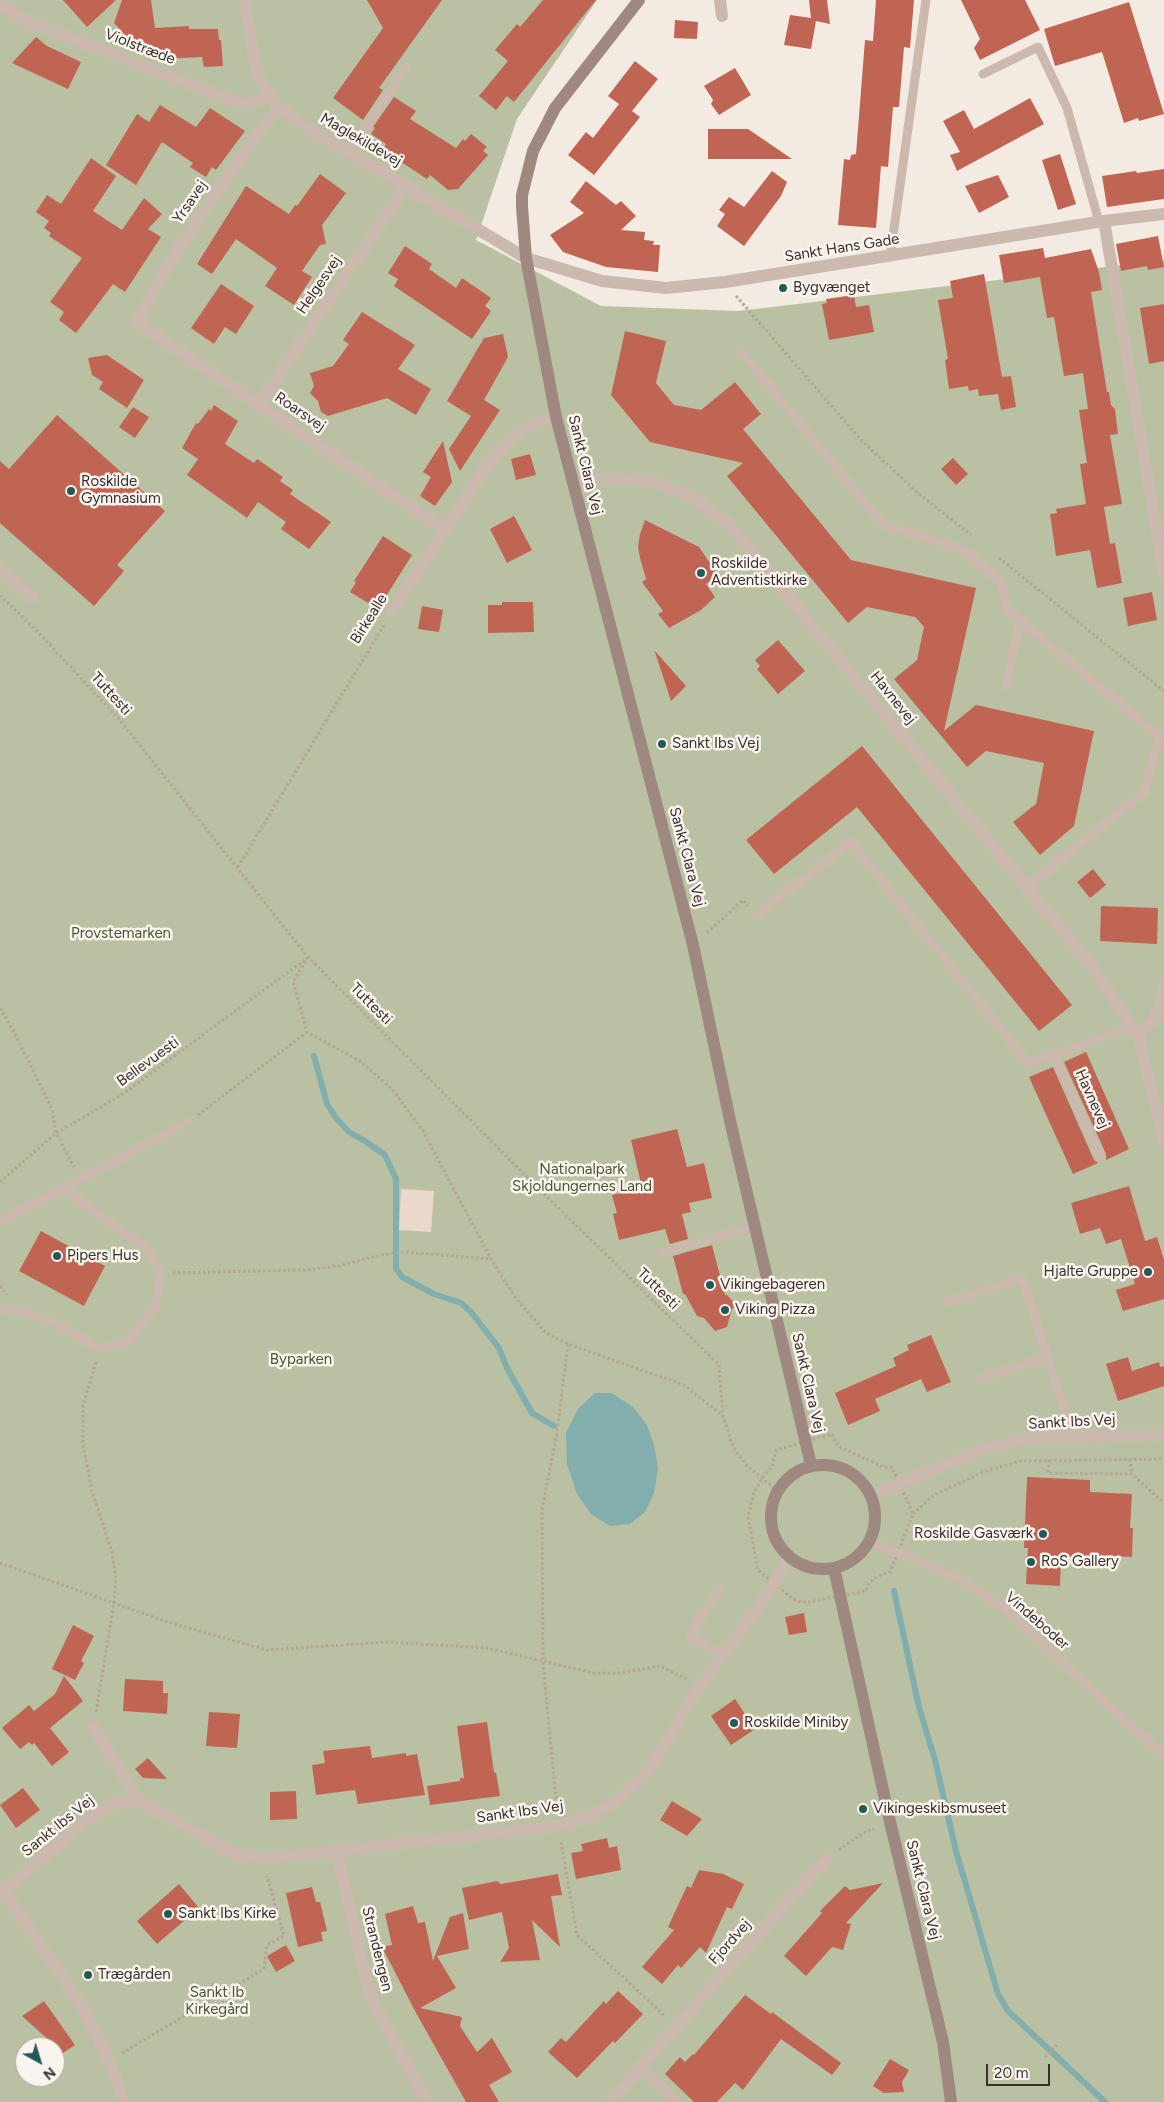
<!DOCTYPE html>
<html>
<head>
<meta charset="utf-8">
<style>
  body { margin:0 }
  #map { position:relative; width:1164px; height:2102px; overflow:hidden; background:#f3eae2; font-family:Figtree,sans-serif }
  canvas { display:block }
  .north { position:absolute; left:15px; top:2037px; width:50px; height:50px; box-sizing:border-box; background:#faf4ef; border:1px solid #ada5a1; border-radius:50%; rotate:141deg; font-size:14px; font-weight:700; line-height:20px; text-align:center; color:#3a2f2c }
  .north::after { content:''; display:block; margin:auto; width:18px; height:22px; background:#235a59; clip-path:polygon(50% 0,100% 100%,50% 72%,0 100%) }
  .scale { position:absolute; left:986px; top:2064px; width:64px; height:22px; box-sizing:border-box; border:2px solid #3a2f2c; border-top:0; padding-left:6px; font-size:15px; line-height:18px; white-space:nowrap; color:#3a2f2c; -webkit-text-stroke:4px #faf4ef; paint-order:stroke }
</style>
</head>
<body>
<div id="map">
<canvas width="1164" height="2102"></canvas>
<div class="north">N</div>
<div class="scale">20 m</div>
</div>
<script>
const g = document.querySelector('canvas').getContext('2d');
g.lineJoin = 'round';
function paint(path, color) { g.fillStyle = color; g.fill(path, 'evenodd'); }
const toPath = rows => new Path2D(rows.map(r => 'M' + r).join(''));
function stroke(path, color, width, dash) { g.strokeStyle = color; g.lineWidth = width; g.lineCap = dash ? 'butt' : 'round'; g.setLineDash(dash || []); g.stroke(path); }
function label(font, color, halo, rows, align = 'center') {
  g.font = font + ' Figtree,sans-serif'; g.lineWidth = 5; g.setLineDash([]); g.textBaseline = 'middle'; g.strokeStyle = halo; g.fillStyle = color; for (const [text, x, y, turn = 0] of rows) {
    g.save(); g.translate(x, y); g.rotate((+turn || 0) * Math.PI / 180); g.textAlign = isNaN(turn) ? turn : align; if (halo) g.strokeText(text, 0, 0); g.fillText(text, 0, 0); g.restore();
  }
}
const green = toPath([
  [0,0,597,0,517,119,476,240,601,306,739,311,1164,260,1164,2102,0,2102],
  [25,2047,55,2047,55,2077,25,2077]
]);
const plaza = toPath([
  [401,1189,434,1191,431,1232,399,1230]
]);
const water = toPath([
  [595,1393,612,1393,633,1407,647,1425,654,1445,658,1469,654,1493,645,1512,630,1524,610,1526,591,1514,577,1494,567,1464,566,1433,578,1409]
]);
const stream = toPath([
  [314,1056,327,1104,336,1118,349,1132,365,1141,385,1155,396,1179,396,1268,402,1277,434,1294,461,1303,471,1312,499,1348,507,1368,532,1413,554,1426],
  [894,1591,919,1707,935,1760,956,1851,998,1994,1008,2011,1105,2102]
]);
const building = toPath([
  [63,0,116,0,87,27],
  [122,0,151,0,155,28,189,26,189,29,218,29,219,40,221,40,223,66,204,67,202,57,163,59,162,49,140,51,114,23],
  [367,0,442,0,379,88,383,90,363,120,333,98,383,28],
  [543,0,596,0,514,102,507,96,496,110,479,96,508,61,495,50,517,24,520,27],
  [809,0,827,0,830,24,816,21,811,49,784,45,790,15,811,18],
  [876,0,914,0,910,48,904,47,899,107,893,107,888,167,881,166,876,228,838,225,844,159,850,160,851,155,856,154,865,40,873,41],
  [961,0,1025,0,1040,30,980,60,974,48,980,39],
  [1129,2,1164,114,1139,121,1138,118,1124,123,1102,52,1055,66,1044,29],
  [675,20,698,22,697,39,674,38],
  [36,37,47,46,81,62,68,89,12,63],
  [635,61,658,79,632,111,640,117,594,175,568,155,586,132,593,138,619,104,608,96],
  [735,68,751,95,719,115,711,104,713,100,704,86],
  [394,97,416,111,410,119,456,148,463,139,465,141,471,134,487,147,483,151,488,155,458,189,448,190,430,175,427,179,383,150,386,144,371,134,375,128,373,127],
  [1030,98,1044,124,957,171,950,155,960,152,943,121,964,110,974,129],
  [160,105,196,127,210,108,245,131,216,170,212,167,206,177,190,167,193,163,162,142,136,185,106,165,137,114,149,122],
  [708,129,748,129,792,159,708,159],
  [1060,154,1076,204,1058,210,1042,160],
  [91,158,116,176,93,211,122,230,144,198,162,214,148,229,161,237,125,292,113,284,76,333,59,320,64,312,50,302,82,258,49,236,51,233,44,228,49,221,36,212,47,195,61,204],
  [1164,169,1164,199,1107,207,1102,176,1136,171,1137,173],
  [772,171,787,182,781,196,744,246,717,226,725,214,719,210,729,197,744,207],
  [320,174,346,193,322,225,326,244,320,245,302,271,312,277,294,305,265,286,277,268,236,239,212,274,197,264,246,186,289,214,295,205,297,206],
  [998,175,1009,197,979,213,965,186],
  [586,181,616,205,621,201,636,216,621,230,645,232,644,240,654,241,653,245,660,245,658,272,606,267,563,252,550,235,584,213,570,202],
  [1158,236,1164,267,1148,270,1147,266,1121,271,1116,244],
  [405,246,432,264,429,269,456,288,462,278,491,298,485,306,491,311,472,339,394,286,398,279,388,273],
  [1043,248,1045,258,1091,249,1099,272,1102,290,1091,292,1107,392,1109,392,1111,405,1115,409,1118,434,1110,435,1122,504,1104,507,1110,544,1115,543,1122,583,1097,588,1090,550,1056,556,1050,514,1057,513,1056,509,1086,504,1080,464,1087,463,1079,410,1088,409,1083,373,1064,376,1054,317,1047,318,1040,277,1004,283,999,255],
  [984,274,1002,377,1011,376,1016,407,1001,410,998,394,979,396,978,389,969,391,968,386,949,389,945,360,948,359,938,300,953,298,950,281],
  [221,284,254,306,236,334,225,327,214,344,191,328],
  [854,295,856,307,869,305,874,332,829,340,822,304,827,303,826,299],
  [1164,304,1164,361,1149,364,1140,308],
  [362,312,415,345,398,369,431,389,416,415,387,398,328,416,321,412,318,401,310,393,314,386,310,373,333,366,349,344,343,340],
  [625,331,666,341,656,383,674,405,701,410,735,382,761,414,743,429,851,560,976,588,944,731,976,705,1094,731,1074,826,1040,855,1013,822,1036,804,1044,763,986,751,967,767,894,679,917,660,924,627,915,617,867,607,848,623,727,476,743,463,650,442,611,395],
  [503,334,508,357,484,400,500,410,460,471,449,449,471,416,447,401,484,338],
  [107,355,144,380,127,408,99,389,103,382,92,375,88,358],
  [214,405,238,421,225,444,254,463,257,459,283,477,280,481,293,490,290,494,331,522,309,549,281,529,286,522,258,502,247,518,187,475,198,459,182,448,196,423,198,424,209,409,211,411],
  [133,407,149,417,135,438,119,427],
  [57,415,165,511,117,565,124,571,94,606,0,523,0,461,9,469],
  [443,441,452,482,435,506,420,496,431,477,423,472],
  [530,454,536,475,516,480,511,459],
  [953,458,968,474,956,485,941,469],
  [514,516,532,550,507,563,490,529],
  [645,520,699,547,718,575,706,584,715,597,701,610,669,628,658,614,663,611,642,582,646,579,640,558,638,547,640,534],
  [383,536,412,555,378,609,350,592,356,582,354,581],
  [1152,592,1157,620,1128,626,1123,598],
  [502,602,533,602,534,632,488,633,488,605,502,605],
  [422,606,443,610,439,632,418,629],
  [778,640,805,671,778,694,757,669,760,666,755,660],
  [655,651,686,686,671,701,655,652],
  [862,746,1072,1005,1039,1031,857,807,774,874,746,840],
  [1093,869,1106,885,1090,898,1077,882],
  [1101,906,1158,908,1157,944,1100,941],
  [1086,1052,1129,1149,1106,1160,1106,1154,1064,1062],
  [1053,1067,1094,1160,1098,1163,1073,1174,1029,1077],
  [677,1129,687,1167,704,1163,712,1198,689,1203,691,1212,682,1214,688,1239,670,1244,665,1229,619,1240,613,1214,617,1213,612,1195,642,1188,631,1140],
  [1129,1186,1145,1241,1157,1237,1164,1260,1164,1299,1123,1311,1116,1290,1135,1284,1121,1239,1106,1244,1100,1228,1080,1234,1071,1203],
  [41,1231,105,1266,84,1306,19,1271],
  [712,1245,725,1295,727,1295,736,1305,732,1309,727,1327,715,1331,704,1318,697,1316,685,1294,683,1294,673,1256],
  [931,1335,951,1382,927,1392,921,1379,875,1399,880,1411,848,1425,835,1393,896,1366,893,1358,909,1350,907,1345],
  [1128,1357,1132,1371,1159,1362,1160,1367,1164,1366,1164,1386,1118,1401,1106,1364],
  [1027,1477,1090,1480,1090,1492,1132,1494,1130,1528,1133,1528,1132,1557,1095,1555,1095,1558,1061,1557,1060,1586,1026,1584,1028,1548,1024,1548],
  [804,1613,807,1632,789,1635,785,1617],
  [73,1625,94,1636,81,1661,84,1663,75,1680,52,1669],
  [64,1676,83,1701,50,1728,69,1752,52,1766,34,1743,32,1745,29,1742,20,1749,2,1728,29,1705,34,1711,55,1694],
  [125,1679,163,1681,163,1693,168,1693,167,1714,123,1711],
  [735,1699,755,1729,731,1745,711,1716],
  [209,1712,240,1714,237,1748,206,1746],
  [487,1722,494,1773,496,1772,500,1796,430,1805,427,1786,460,1781,460,1778,464,1778,457,1726],
  [370,1746,372,1758,406,1753,406,1756,417,1754,425,1795,358,1804,355,1790,316,1795,312,1765,325,1763,323,1751],
  [148,1758,167,1779,143,1778,135,1769],
  [23,1788,40,1810,16,1828,0,1805],
  [296,1791,297,1819,270,1820,270,1792],
  [672,1801,702,1819,687,1836,660,1820],
  [607,1838,609,1848,617,1846,621,1870,576,1879,571,1853,583,1851,581,1844],
  [699,1870,723,1874,744,1884,732,1909,727,1907,706,1953,700,1947,681,1968,678,1965,662,1984,642,1967,674,1930,668,1927,687,1886,691,1888],
  [558,1874,562,1895,551,1896,560,1947,532,1920,540,1960,500,1962,509,1948,502,1912,469,1920,462,1888,497,1881,501,1884],
  [883,1883,846,1923,851,1924,843,1950,832,1947,806,1976,784,1956,822,1913,820,1911,845,1886,850,1890],
  [179,1884,199,1908,157,1944,137,1921],
  [312,1887,316,1902,320,1902,327,1931,321,1932,323,1941,298,1947,286,1893],
  [413,1906,418,1923,425,1922,433,1961,450,1917,463,1913,469,1949,437,1956,456,1988,420,2008,462,2017,460,2026,477,2052,492,2038,512,2072,489,2085,499,2102,466,2102,415,2011,382,1947,392,1945,385,1914],
  [286,1945,295,1961,276,1972,267,1956],
  [618,1991,643,2014,615,2043,613,2041,577,2078,548,2052,561,2038,566,2042,604,2001,606,2004],
  [745,1995,771,2014,772,2012,841,2063,832,2075,781,2039,743,2090,735,2083,717,2102,694,2102,665,2074,680,2057,685,2062,693,2054,694,2055],
  [44,2001,75,2045,63,2053,22,2016],
  [890,2059,909,2070,902,2082,904,2092,884,2093,873,2086]
]);
const path = toPath([
  [736,296,862,441,918,493,971,535],
  [999,558,1164,691],
  [0,595,35,629,119,719,308,957,542,1192,719,1365,723,1416],
  [238,867,384,625],
  [707,933,743,900,748,906],
  [308,957,293,982,307,1032,361,1062,392,1089,423,1131,491,1259,515,1297,546,1333,568,1344,684,1385,723,1416,733,1447,747,1466,777,1490],
  [0,1008,13,1030,52,1109,56,1133,74,1167],
  [198,1115,307,1032],
  [0,1182,56,1133,120,1096,306,959],
  [173,1273,303,1270,338,1266,381,1255,405,1252,491,1259],
  [0,1286,7,1295],
  [96,1362,83,1406,83,1445,92,1491,112,1552,116,1578,114,1602,96,1713],
  [832,1434,838,1446,883,1467,892,1467,913,1514,890,1572,878,1576,869,1583,866,1591,809,1602,801,1602,793,1599,758,1570,748,1517,754,1493,762,1478,772,1467,776,1450,832,1434],
  [1130,1459,1132,1474],
  [1049,1460,1048,1473,1132,1474,1164,1503],
  [913,1514,934,1495,983,1472,1020,1461,1164,1459],
  [0,1563,171,1623,267,1650,388,1642,487,1648,594,1673,620,1673,660,1666,686,1679],
  [557,1809,543,1662,542,1510,557,1433,568,1344],
  [561,1842,577,1935,665,2016],
  [839,1850,863,1833,874,1829],
  [212,1984,224,2005],
  [122,2053,264,1969,267,1945,284,1936,267,1876],
  [1045,2057,1057,2045]
]);
const service = toPath([
  [983,74,1038,47,1067,108,1099,222],
  [349,152,407,66],
  [890,257,926,0],
  [741,352,884,525,964,550,1001,582,1008,610,1159,736,1145,791,1028,887],
  [1006,686,1020,621],
  [757,915,851,842,1028,1063,1133,1027],
  [1054,1054,1100,1157],
  [0,1222,188,1122],
  [661,1253,755,1226],
  [947,1302,1022,1278,1073,1436],
  [0,1309,18,1310,51,1321,99,1349,128,1342,156,1305,160,1273,150,1251,63,1188],
  [980,1379,1048,1357],
  [870,1541,964,1581,1007,1611,1164,1756],
  [720,1588,690,1636,721,1655],
  [640,2067,677,2102]
]);
const minor = toPath([
  [245,0,253,53,259,76,271,97,280,108,306,127,526,258,602,281,666,288,725,282,1104,221,1164,214],
  [720,0,722,16],
  [0,5,29,22,242,104,271,97],
  [280,108,263,126,184,240,136,322,445,530],
  [1104,221,1164,574],
  [259,404,407,185],
  [573,485,603,479,628,479,659,483,693,498,728,523,1094,969,1138,1035,1164,1140],
  [0,569,32,597],
  [392,611,487,466,507,442,530,425,556,417],
  [1138,1035,1154,1019,1161,1003,1164,986],
  [871,1496,983,1449,1033,1437,1164,1435],
  [93,1727,139,1801],
  [337,1852,367,1984,376,2007,427,2102],
  [0,1885,84,2009,114,2072,123,2102],
  [5,1891,85,1821,109,1806,124,1802,139,1801,231,1852,262,1859,558,1826,593,1815,617,1800,647,1773,700,1686,775,1584,788,1557],
  [609,2102,826,1859]
]);
const secondary = toPath([
  [639,0,555,108,533,151,522,195,522,207,526,258,556,417,693,945,731,1125,811,1465],
  '771 1517a52 52 0 1 1 104 0a52 52 0 1 1-104 0Z',
  [834,1568,890,1822,943,2042,951,2102]
]);
const markers = [
  [783,288,5,"#235a59"],
  [71,491,5,"#235a59"],
  [701,573,5,"#235a59"],
  [662,744,5,"#235a59"],
  [57,1256,5,"#235a59"],
  [1148,1272,5,"#235a59"],
  [710,1285,5,"#235a59"],
  [725,1310,5,"#235a59"],
  [1043,1534,5,"#235a59"],
  [1031,1562,5,"#235a59"],
  [734,1723,5,"#235a59"],
  [863,1809,5,"#235a59"],
  [168,1914,5,"#235a59"],
  [88,1975,5,"#235a59"]
];
const streetNames = [
  ["Violstræde",140,47,21],
  ["Maglekildevej",361,140,30],
  ["Yrsavej",190,202,-55],
  ["Sankt Hans Gade",842,248,-9],
  ["Helgesvej",319,285,-56],
  ["Roarsvej",300,412,34],
  ["Sankt Clara Vej",585,465,76],
  ["Birkealle",369,619,-58],
  ["Tuttesti",111,694,48],
  ["Havnevej",893,698,51],
  ["Sankt Clara Vej",687,857,75],
  ["Tuttesti",371,1004,45],
  ["Bellevuesti",148,1062,-36],
  ["Havnevej",1092,1099,66],
  ["Tuttesti",658,1289,44],
  ["Sankt Clara Vej",808,1383,77],
  ["Sankt Ibs Vej",1072,1422,-3],
  ["Vindeboder",1037,1621,41],
  ["Sankt Ibs Vej",520,1812,-8],
  ["Sankt Ibs Vej",58,1826,-39],
  ["Sankt Clara Vej",923,1890,76],
  ["Fjordvej",730,1942,-48],
  ["Strandengen",377,1949,76]
];
const poiNames = [
  ["Bygvænget",793,288],
  ["Roskilde",81,482],
  ["Gymnasium",81,499],
  ["Roskilde",711,564],
  ["Adventistkirke",711,581],
  ["Sankt Ibs Vej",672,744],
  ["Pipers Hus",67,1256],
  ["Hjalte Gruppe",1138,1272,"right"],
  ["Vikingebageren",720,1285],
  ["Viking Pizza",735,1310],
  ["Roskilde Gasværk",1033,1534,"right"],
  ["RoS Gallery",1041,1562],
  ["Roskilde Miniby",744,1723],
  ["Vikingeskibsmuseet",873,1809],
  ["Sankt Ibs Kirke",178,1914],
  ["Trægården",98,1975]
];
const parkNames = [
  ["Provstemarken",121,934],
  ["Nationalpark",582,1170],
  ["Skjoldungernes Land",582,1187],
  ["Byparken",301,1360],
  ["Sankt Ib",217,1993],
  ["Kirkegård",217,2010]
];
paint(green, '#b9c1a2');
paint(plaza, '#ead9ca');
paint(water, '#82aead');
stroke(stream, '#82aead', 6);
paint(building, '#c06553');
stroke(path, '#b7a398', 3, [2.5, 2.5]);
stroke(service, '#cbb9ae', 9);
stroke(minor, '#cbb9ae', 12);
stroke(secondary, '#9e887f', 12);
for (const [x, y, r, color] of markers) { const dot = new Path2D(); dot.arc(x, y, r, 0, 2 * Math.PI); g.fillStyle = color; g.fill(dot); stroke(dot, '#faf4ef', 2); }
label('15px', '#3a2f2c', '#faf4ef', streetNames);
label('15px', '#3a2f2c', '#faf4ef', poiNames, 'left');
label('15px', '#4c5731', '#faf4ef', parkNames);
</script>
</body>
</html>
